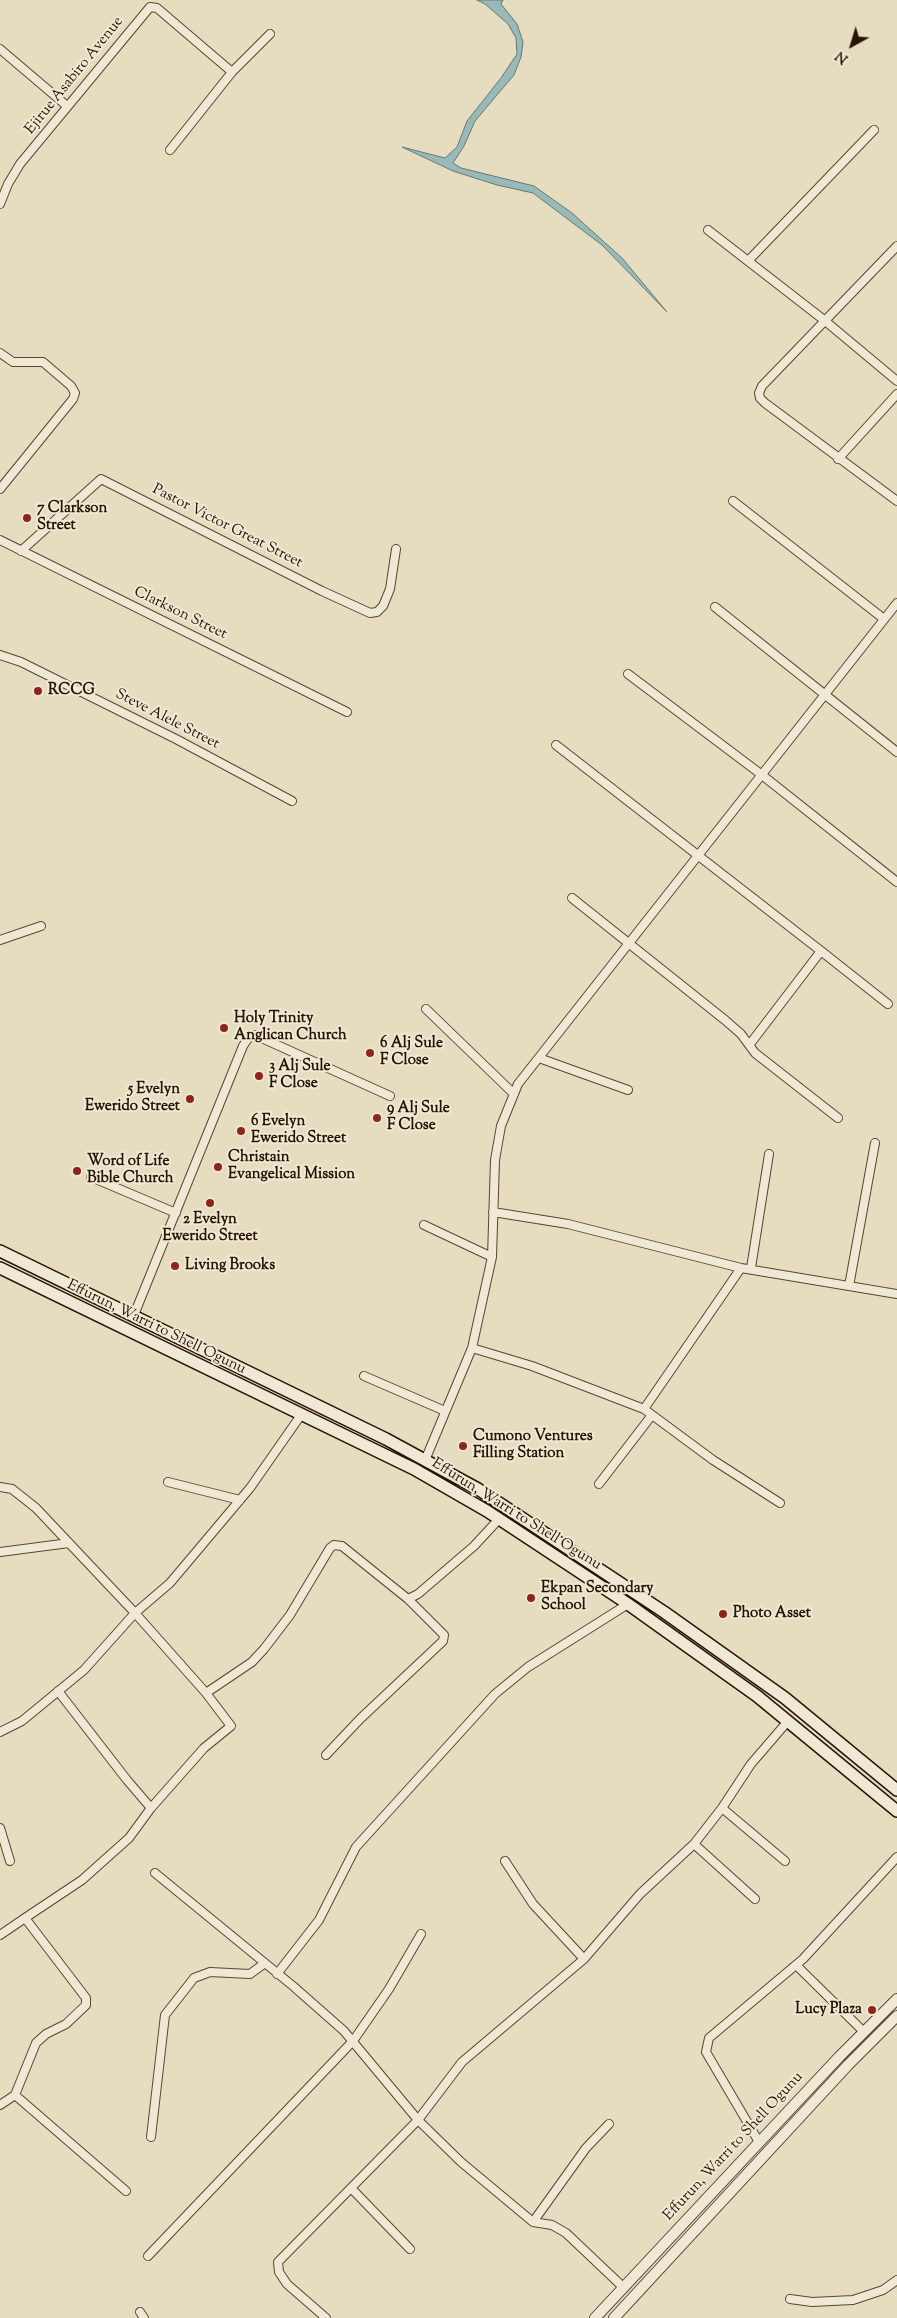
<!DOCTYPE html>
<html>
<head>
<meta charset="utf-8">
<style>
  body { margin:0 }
  #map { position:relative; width:897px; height:2318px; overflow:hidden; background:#e6dcbf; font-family:"Sorts Mill Goudy",serif }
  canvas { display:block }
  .north { position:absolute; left:827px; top:20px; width:50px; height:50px; -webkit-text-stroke:4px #efe8d5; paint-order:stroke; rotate:219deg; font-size:14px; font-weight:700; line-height:20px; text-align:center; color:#281400 }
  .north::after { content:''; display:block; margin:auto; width:18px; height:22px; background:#281400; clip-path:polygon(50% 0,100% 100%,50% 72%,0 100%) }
</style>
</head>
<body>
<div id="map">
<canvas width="897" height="2318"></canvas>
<div class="north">N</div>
</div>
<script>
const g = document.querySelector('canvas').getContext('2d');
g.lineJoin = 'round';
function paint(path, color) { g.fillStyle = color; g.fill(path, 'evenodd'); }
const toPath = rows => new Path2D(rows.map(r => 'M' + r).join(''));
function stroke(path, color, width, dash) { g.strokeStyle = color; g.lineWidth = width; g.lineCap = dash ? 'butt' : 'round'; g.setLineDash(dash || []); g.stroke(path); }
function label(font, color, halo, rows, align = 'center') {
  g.font = font + ' "Sorts Mill Goudy",serif'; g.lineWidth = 4; g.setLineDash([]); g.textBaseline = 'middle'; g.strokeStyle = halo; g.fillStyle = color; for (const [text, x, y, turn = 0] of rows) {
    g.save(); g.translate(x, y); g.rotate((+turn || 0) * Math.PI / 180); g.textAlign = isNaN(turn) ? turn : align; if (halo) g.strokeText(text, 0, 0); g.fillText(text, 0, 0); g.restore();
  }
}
const water = toPath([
  [477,0,503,0,501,4,517,24,523,42,521,57,514,75,475,121,464,146,453,163,461,168,534,186,572,213,622,258,667,312,602,245,533,193,497,185,453,171,402,147,445,158,457,147,467,121,501,78,517,54,516,38,508,24,485,4,477,0]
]);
const minor = toPath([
  [0,49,67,106],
  [170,150,232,72,270,34],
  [0,204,8,184,20,164,150,7,157,8,232,72],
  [708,230,824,320,897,381],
  [897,246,762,386,759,393,760,398,765,403,897,501],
  [748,261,874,130],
  [0,353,13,362,43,362,71,386,75,393,73,399,0,489],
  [838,459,897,394],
  [733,501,884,619],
  [0,540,347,712],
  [21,551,101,479,322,591,370,613,377,612,383,606,390,589,396,549],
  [715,607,897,752],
  [0,655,21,662,176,739,292,801],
  [628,674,762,775,897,882],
  [556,745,821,951,750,1044],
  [572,898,725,1020,741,1034,755,1053,838,1118],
  [0,940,41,926],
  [821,951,888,1004],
  [426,1009,514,1094],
  [539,1058,628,1090],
  [91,1177,176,1213],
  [493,1212,568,1224,741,1268,897,1294],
  [424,1225,492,1257],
  [751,1268,769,1154],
  [849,1286,875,1143],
  [134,1315,243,1046,249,1037,255,1035,390,1096],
  [472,1348,532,1366,644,1409,713,1460,780,1503],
  [364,1376,445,1411],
  [644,1409,741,1268],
  [426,1458,472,1348,492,1257,495,1160,501,1126,518,1084,897,603],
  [168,1482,240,1500],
  [599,1484,652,1415],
  [0,1487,12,1489,36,1508,135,1613,206,1693,231,1726,204,1748,151,1808],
  [0,1552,69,1543],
  [206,1693,252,1662,264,1649,290,1615,330,1548,334,1545,342,1546,408,1599],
  [0,1732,22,1721,84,1670,135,1613,170,1583,250,1488,301,1415],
  [326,1755,360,1719,443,1641,444,1635,408,1599,418,1594,474,1546,499,1519],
  [722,1808,785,1861],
  [0,1828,10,1861],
  [694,1844,755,1899],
  [505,1861,533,1904,584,1959],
  [155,1873,293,1986,344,2031,418,2120,461,2162,533,2222,552,2225,566,2233,623,2287],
  [0,1935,25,1918],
  [796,1965,863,2031],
  [277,1974,319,1920,356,1847,495,1694,528,1667,628,1604],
  [15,2095,36,2043,46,2034,66,2024,86,2005,86,1998,25,1918,82,1880,129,1838,151,1808,127,1780,58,1691],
  [0,2105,15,2095,126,2191],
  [151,2137,165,2015,194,1978,210,1972,250,1974,265,1963],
  [759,2142,706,2052,709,2038,803,1959,897,1857],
  [351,2188,410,2249],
  [533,2222,586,2148,609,2124],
  [148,2256,353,2041,389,1989,421,1934],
  [790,2299,812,2302,853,2300,883,2290,897,2280],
  [140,2312,144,2318],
  [326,2318,287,2284,279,2272,278,2262,418,2120,462,2062,584,1959,640,1894,694,1844,722,1808,751,1764,788,1721]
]);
const tertiary = toPath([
  [595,2318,839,2057,897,1999],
  [614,2318,848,2065,897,2016]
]);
const secondary = toPath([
  [0,1251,386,1439,478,1489,664,1612,785,1698,897,1790],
  [0,1268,414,1469,487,1511,628,1604,757,1696,897,1811]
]);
const markers = [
  [27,518,5,"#8f2418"],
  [38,691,5,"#8f2418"],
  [224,1028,5,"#8f2418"],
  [370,1053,5,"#8f2418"],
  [259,1076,5,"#8f2418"],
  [190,1099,5,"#8f2418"],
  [377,1118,5,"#8f2418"],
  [241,1131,5,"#8f2418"],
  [218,1167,5,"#8f2418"],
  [77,1171,5,"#8f2418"],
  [210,1203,5,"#8f2418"],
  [175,1266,5,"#8f2418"],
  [463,1446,5,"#8f2418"],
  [531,1598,5,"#8f2418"],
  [723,1614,5,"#8f2418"],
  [872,2010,5,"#8f2418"]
];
const streetNames = [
  ["Ejirue Asabiro Avenue",75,76,-51],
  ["Pastor Victor Great Street",227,527,27],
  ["Clarkson Street",180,614,26],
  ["Steve Alele Street",167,720,27],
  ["Effurun, Warri to Shell Ogunu",156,1328,26],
  ["Effurun, Warri to Shell Ogunu",516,1515,32],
  ["Effurun, Warri to Shell Ogunu",734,2147,-47]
];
const poiNames = [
  ["7 Clarkson",37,509],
  ["Street",37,526],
  ["RCCG",48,691],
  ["Holy Trinity",234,1019],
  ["Anglican Church",234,1036],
  ["6 Alj Sule",380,1044],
  ["F Close",380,1061],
  ["3 Alj Sule",269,1067],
  ["F Close",269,1084],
  ["5 Evelyn",180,1090,"right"],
  ["Ewerido Street",180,1107,"right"],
  ["9 Alj Sule",387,1109],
  ["F Close",387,1126],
  ["6 Evelyn",251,1122],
  ["Ewerido Street",251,1139],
  ["Christain",228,1158],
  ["Evangelical Mission",228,1175],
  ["Word of Life",87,1162],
  ["Bible Church",87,1179],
  ["2 Evelyn",210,1220,"center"],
  ["Ewerido Street",210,1237,"center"],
  ["Living Brooks",185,1266],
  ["Cumono Ventures",473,1437],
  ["Filling Station",473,1454],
  ["Ekpan Secondary",541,1589],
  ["School",541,1606],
  ["Photo Asset",733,1614],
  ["Lucy Plaza",862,2010,"right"]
];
paint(water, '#97bab8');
stroke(water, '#6b786e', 1);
stroke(minor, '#584630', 10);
stroke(tertiary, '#584630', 12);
stroke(secondary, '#281400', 14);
stroke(minor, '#efe8d5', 8);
stroke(tertiary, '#efe8d5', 10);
stroke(secondary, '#efe8d5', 11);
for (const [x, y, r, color] of markers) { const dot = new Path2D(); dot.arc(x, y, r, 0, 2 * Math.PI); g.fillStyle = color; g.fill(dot); stroke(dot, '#efe8d5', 2); }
label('15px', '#281400', '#efe8d5', streetNames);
label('bold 15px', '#281400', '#efe8d5', poiNames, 'left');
</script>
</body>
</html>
